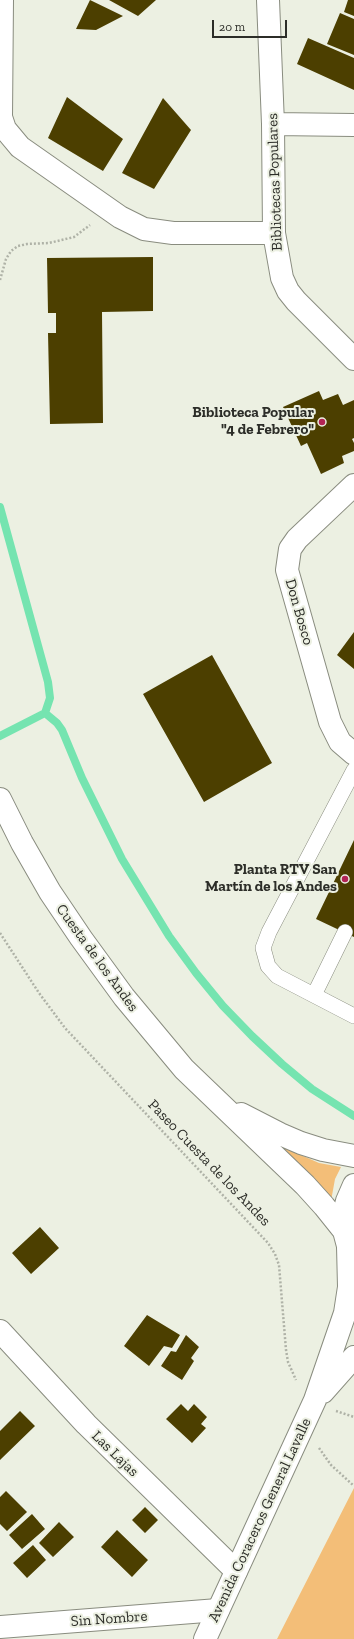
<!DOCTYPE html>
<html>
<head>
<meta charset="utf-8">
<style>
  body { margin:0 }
  #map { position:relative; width:354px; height:1639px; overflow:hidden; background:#ecf0e2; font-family:"Zilla Slab",serif }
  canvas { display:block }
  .scale { position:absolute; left:212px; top:20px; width:75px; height:18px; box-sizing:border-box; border:2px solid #2c2d28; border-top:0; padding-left:5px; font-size:12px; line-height:14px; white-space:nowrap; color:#2c2d28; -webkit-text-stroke:3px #ecf0e2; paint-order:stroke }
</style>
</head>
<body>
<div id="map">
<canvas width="354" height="1639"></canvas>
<div class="scale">20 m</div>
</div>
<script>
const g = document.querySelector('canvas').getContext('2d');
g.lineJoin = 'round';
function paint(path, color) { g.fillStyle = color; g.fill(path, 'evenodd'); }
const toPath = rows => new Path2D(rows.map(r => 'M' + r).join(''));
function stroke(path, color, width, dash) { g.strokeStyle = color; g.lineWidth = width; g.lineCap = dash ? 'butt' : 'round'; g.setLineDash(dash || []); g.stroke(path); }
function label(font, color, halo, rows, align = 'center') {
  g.font = font + ' "Zilla Slab",serif'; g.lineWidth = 4; g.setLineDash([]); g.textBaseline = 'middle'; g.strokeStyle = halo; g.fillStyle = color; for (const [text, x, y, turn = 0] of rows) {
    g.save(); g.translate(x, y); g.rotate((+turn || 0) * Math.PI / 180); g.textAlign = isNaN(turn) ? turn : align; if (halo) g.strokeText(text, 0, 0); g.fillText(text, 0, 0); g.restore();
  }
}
const green = toPath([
  [276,1144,319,1163,341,1167,335,1179,331,1201,312,1176],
  [354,1488,354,1639,277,1639]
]);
const stream = toPath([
  [0,507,48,682,50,698,45,713,0,736],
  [45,713,57,723,62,730,82,778,122,859,169,936,196,973,223,1006,252,1036,282,1064,312,1089,354,1116]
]);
const building = toPath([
  [90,0,123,16,96,30,76,29],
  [109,0,156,0,138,16],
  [348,0,354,0,354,16,344,12],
  [340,13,354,19,354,55,327,44],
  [308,38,354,58,354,90,297,64],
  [67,97,123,139,103,171,48,138],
  [163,98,191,130,154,189,122,173],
  [153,257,153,311,102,312,103,423,50,424,48,333,56,333,56,313,48,313,47,258],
  [319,391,323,400,338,394,343,405,354,400,354,438,352,439,354,443,354,451,342,456,344,463,321,474,307,443,301,446,283,407],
  [354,632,354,669,337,655],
  [212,655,272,763,204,802,143,694],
  [354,840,354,937,316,919],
  [40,1227,59,1248,31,1274,12,1253],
  [147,1315,180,1335,172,1348,164,1346,149,1366,124,1346],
  [186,1335,199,1347,191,1358,194,1361,182,1380,161,1366,171,1351,176,1352],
  [181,1404,188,1411,194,1404,207,1417,201,1424,206,1428,192,1443,166,1419],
  [20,1411,35,1426,0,1460,0,1431],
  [6,1491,27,1512,7,1531,0,1524,0,1497],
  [145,1507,158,1520,145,1533,132,1520],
  [32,1514,45,1529,22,1549,9,1535],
  [59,1522,74,1537,53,1557,39,1543],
  [117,1530,148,1560,132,1577,101,1547],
  [33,1545,46,1560,27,1578,13,1563]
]);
const path = toPath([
  [0,280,6,259,11,251,18,246,27,244,49,243,74,237,90,225],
  [0,933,39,993,65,1028,268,1243,275,1254,279,1265,286,1350,288,1362,296,1380],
  [336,1411,354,1417],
  [319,1448,331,1465,354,1486]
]);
const service = toPath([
  [354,770,269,932,263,948,268,966,277,976,354,1016],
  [314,995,345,932]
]);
const minor = toPath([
  [2,0,1,117,5,129,20,147,120,217,144,229,173,233,274,233],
  [268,0,273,124,274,233,282,278,288,291,296,301,354,359],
  [273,124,354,125],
  [354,485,297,539,290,549,287,570,330,722,340,742,354,754],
  [0,1331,86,1424,236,1571],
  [0,1627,218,1610]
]);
const secondary = toPath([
  [323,1392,354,1357],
  [205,1639,315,1400,345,1313,349,1287,348,1246]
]);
const primary = toPath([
  [0,799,22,843,50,892,81,938,124,997,184,1069,305,1185,324,1206,344,1231],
  [241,1114,280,1134,301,1143,323,1150,354,1156],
  [354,1185,347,1201,343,1216,344,1231,348,1246,354,1260]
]);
const markers = [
  [322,422,4,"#b32354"],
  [345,879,4,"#b32354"]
];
const streetNames = [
  ["Bibliotecas Populares",275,182,-92],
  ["Don Bosco",299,612,74],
  ["Cuesta de los Andes",97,958,54],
  ["Paseo Cuesta de los Andes",209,1163,46],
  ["Las Lajas",115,1454,44],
  ["Avenida Coraceros General Lavalle",260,1520,-65],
  ["Sin Nombre",109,1619,-4]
];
const poiNames = [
  ["Biblioteca Popular",314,413],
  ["\"4 de Febrero\"",314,430],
  ["Planta RTV San",337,870],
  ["Martín de los Andes",337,887]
];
paint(green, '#f3be78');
stroke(stream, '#75e4b0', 8);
paint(building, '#4c3f00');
stroke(service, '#898c7f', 16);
stroke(minor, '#898c7f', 24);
stroke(secondary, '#898c7f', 24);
stroke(primary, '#898c7f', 24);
stroke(path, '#afb2a7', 2.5, [2, 2]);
stroke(service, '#fff', 15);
stroke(minor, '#fff', 22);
stroke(secondary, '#fff', 22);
stroke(primary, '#fff', 22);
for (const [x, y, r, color] of markers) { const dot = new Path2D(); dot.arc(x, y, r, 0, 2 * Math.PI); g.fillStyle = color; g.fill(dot); stroke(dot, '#ecf0e2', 1.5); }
label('15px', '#2c2d28', '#ecf0e2', streetNames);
label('bold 15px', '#2c2d28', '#ecf0e2', poiNames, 'right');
</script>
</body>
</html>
